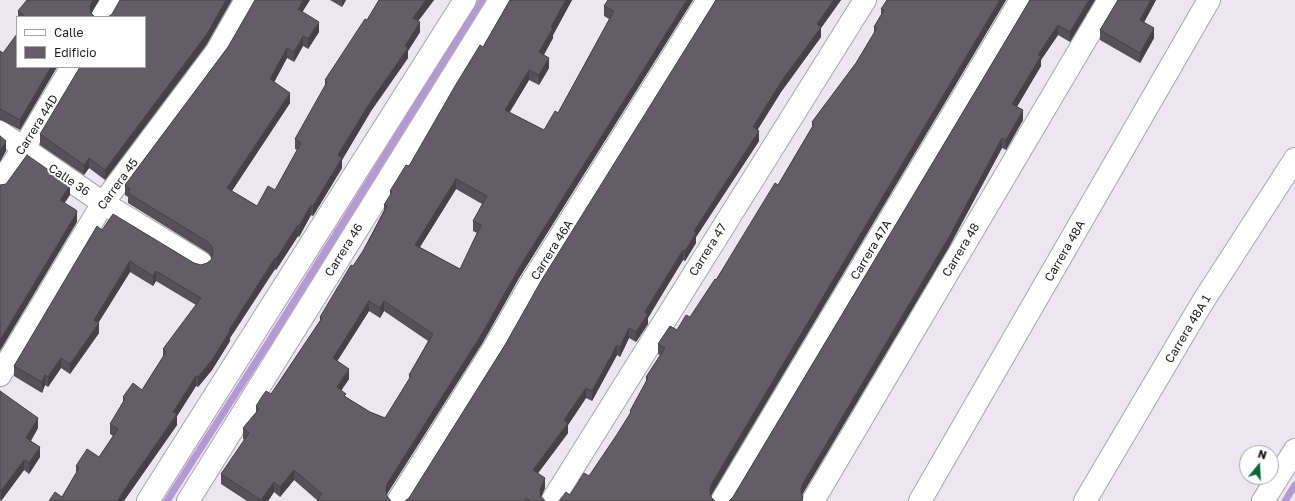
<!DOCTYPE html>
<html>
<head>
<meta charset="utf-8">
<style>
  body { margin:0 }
  #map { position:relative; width:1295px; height:501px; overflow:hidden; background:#ebe7f0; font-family:"Golos Text",sans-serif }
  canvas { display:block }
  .legend { position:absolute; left:16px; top:16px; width:130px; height:52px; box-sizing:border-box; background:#fff; border:1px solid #a5a4a5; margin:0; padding:5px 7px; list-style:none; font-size:12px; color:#1e1c1f }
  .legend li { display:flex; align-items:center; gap:8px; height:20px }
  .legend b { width:20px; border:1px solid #a5a4a5 }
  .north { position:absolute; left:1239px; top:445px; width:40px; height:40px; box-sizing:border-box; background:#fff; border:1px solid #a5a4a5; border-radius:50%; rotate:18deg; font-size:11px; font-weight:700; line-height:16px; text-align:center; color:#1e1c1f }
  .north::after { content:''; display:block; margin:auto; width:14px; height:18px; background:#0b6639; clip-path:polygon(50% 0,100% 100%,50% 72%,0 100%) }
</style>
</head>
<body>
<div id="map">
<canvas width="1295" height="501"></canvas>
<ul class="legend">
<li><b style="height:5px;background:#fff"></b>Calle</li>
<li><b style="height:11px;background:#615e65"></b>Edificio</li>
</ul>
<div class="north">N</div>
</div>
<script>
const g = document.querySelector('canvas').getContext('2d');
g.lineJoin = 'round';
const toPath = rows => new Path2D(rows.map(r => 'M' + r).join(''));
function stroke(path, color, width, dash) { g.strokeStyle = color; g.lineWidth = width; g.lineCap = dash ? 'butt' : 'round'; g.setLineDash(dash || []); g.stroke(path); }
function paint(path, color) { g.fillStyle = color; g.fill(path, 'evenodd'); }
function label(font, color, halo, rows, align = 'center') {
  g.font = font + ' "Golos Text",sans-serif'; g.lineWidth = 4; g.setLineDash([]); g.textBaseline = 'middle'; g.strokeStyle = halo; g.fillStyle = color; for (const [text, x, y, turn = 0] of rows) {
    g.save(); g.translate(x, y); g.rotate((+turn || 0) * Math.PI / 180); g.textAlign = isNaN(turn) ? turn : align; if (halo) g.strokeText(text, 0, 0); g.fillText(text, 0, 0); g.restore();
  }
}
const stream = toPath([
  [167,501,270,340,482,0],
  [1285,501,1295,485]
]);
const street = toPath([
  [102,17,113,0],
  [0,132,103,203,201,263],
  [0,183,23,149,72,67],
  [0,375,103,203,217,51,246,0],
  [148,501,465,0],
  [188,501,500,0],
  [398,501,494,348,530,285,708,0],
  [552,501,865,0],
  [722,501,1021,0],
  [813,501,1109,0],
  [920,501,1209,0],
  [1085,501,1202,303,1295,159],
  [1263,501,1295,450]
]);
const wall = toPath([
  [27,0,99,0,91,13,95,17,18,17,18,11],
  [330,0,346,0,342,7],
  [379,0,434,0,418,21,420,32,408,51,408,58,371,111,342,160,342,168,313,216,311,215,299,237,298,236,276,270,275,269,230,338,230,341,212,370,198,387,196,386,177,416,177,425,127,496,62,497,76,473,76,466,99,457,113,436,110,434,110,424,123,402,123,397,142,390,163,357,163,349,196,305,156,281,153,286,130,272,98,323,99,333,70,374,61,368,48,387,45,385,42,393,14,376,14,366,102,230,194,263,201,265,207,263,211,260,212,258,208,253,128,203,128,197,125,195,125,185,228,47,302,12,319,32,308,49,303,46,294,62,287,58,274,82,290,103,232,191,257,206,275,190,297,150,295,149,295,139,325,86,325,80,367,20],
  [510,0,572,0,553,35,553,38,544,55,549,68,539,85,529,80,509,113,544,130,558,113,609,19,604,16,604,6,608,0,693,0,519,278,483,342,387,494,387,496,318,501,294,480,280,497,274,492,268,501,247,501,221,484,221,474,244,440,243,439,243,428,256,413,256,406,271,394,320,321,320,317,363,251,384,210,384,205,390,195,390,191,409,166,483,47],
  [456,189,482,204,473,221,473,231,477,233,460,269,420,247],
  [369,311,380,318,384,311,428,341,409,375,409,379,385,418,370,412,346,397,341,390,349,379,337,361],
  [716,0,841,0,821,28,821,37,781,92,758,129,759,141,696,237,696,243,685,261,683,260,654,307,648,318,648,324,636,342,629,338,620,357,617,355,592,401,586,398,568,425,568,433,538,473,545,488,541,497,545,501,405,501,409,498,505,345],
  [1006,0,711,496,570,495,589,476,616,436,630,415,630,411,646,382,646,377,660,355,658,354,658,344,677,330,690,317,716,280,778,185,812,127,812,122,856,63,874,33,874,27,881,15,881,9],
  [1030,0,1095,0,1070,42,1058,35,1041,60,1041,66,1017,107,1023,120,1006,150,1002,148,949,247,802,495,803,501,733,497],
  [1118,0,1156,0,1144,22,1154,38,1140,63,1100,40,1100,30],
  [207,44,105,180,89,168,84,175,40,145,40,134],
  [0,51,17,67,57,67,20,130,1,120,0,120],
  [0,391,38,428,31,441,40,457,29,474,24,470,1,501,0,500]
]);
const shadedWall = toPath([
  [93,0,99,0,90,16,90,6],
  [226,0,232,0,207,44,105,180,105,170],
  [303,0,310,0,298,19,298,9],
  [342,0,346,0,342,7],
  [426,0,434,0,413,28,413,18],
  [566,0,572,0,553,35,553,38,539,62,539,52,551,27],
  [687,0,693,0,519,278,483,342,387,494,386,500,386,490,387,484,519,268],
  [834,0,841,0,821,28,821,37,781,92,753,137,753,127,817,24],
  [1000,0,1006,0,711,495,710,500,710,490,711,485],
  [1089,0,1095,0,1070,42,1070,32],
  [1151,0,1156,0,1140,30,1140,20],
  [319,22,319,32,308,49,308,39],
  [420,22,420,32,408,51,408,58,371,111,342,160,342,168,313,216,313,206,338,155],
  [1058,25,1058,35,1041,60,1041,66,1012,114,1012,104,1038,55],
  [1154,28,1154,38,1140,63,1140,53],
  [303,36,303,46,294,62,294,52],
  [287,48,287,58,270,90,270,79],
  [549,58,549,68,539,85,539,75],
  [51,67,57,67,20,130,20,120],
  [529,70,529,80,505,120,505,110],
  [290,93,290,103,227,198,227,188],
  [1023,110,1023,120,1006,150,1006,140],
  [759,131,759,141,696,237,696,243,685,261,685,251,694,231],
  [1002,138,1002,148,949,247,802,495,801,501,801,491,802,485],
  [6,141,6,151,0,162,0,151],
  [89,158,89,168,84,175,84,165],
  [456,179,456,189,415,255,415,245],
  [70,185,70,195,60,210,60,200],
  [311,205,311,215,299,237,299,226],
  [77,212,77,222,0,351,0,340],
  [298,225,298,236,276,270,276,259],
  [683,250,683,260,648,318,648,324,636,342,636,332,645,312],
  [275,258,275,269,230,338,230,341,212,370,198,387,198,377],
  [130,261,130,272,94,330,94,320],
  [156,271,156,281,153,286,153,276],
  [369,301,369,311,333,368,333,358],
  [384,301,384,311,380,318,380,308],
  [99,323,99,333,70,374,70,364],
  [629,328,629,338,620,357,620,347],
  [617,345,617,355,592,401,592,391],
  [61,358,61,368,48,387,48,377],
  [349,369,349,379,337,397,337,387],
  [45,375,45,385,42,393,42,382],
  [196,376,196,386,177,416,177,425,124,501,117,501],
  [586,388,586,398,568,425,568,433,533,480,533,470,564,420],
  [38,418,38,428,26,448,26,438],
  [40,447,40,457,29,474,29,463],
  [24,460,24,470,1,501,1,491],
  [294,470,294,480,280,497,280,487],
  [545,478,545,488,540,500,540,490],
  [274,482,274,492,268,501,261,501]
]);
const building = toPath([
  [27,0,93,0,90,6,91,13,95,17,26,17,18,11,27,0],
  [120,0,226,0,207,34,105,170,89,158,84,165,40,134,80,67,145,67,145,17,108,17,112,14,120,0],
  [255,0,303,0,298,9,319,22,308,39,303,36,294,52,287,48,270,79,290,93,227,188,257,206,268,186,275,190,301,143,295,139,327,82,325,80,365,19,367,20,379,0,426,0,413,18,420,22,405,46,408,48,371,101,338,155,342,158,313,206,311,205,299,226,298,225,276,259,275,258,229,330,230,331,212,360,198,377,196,376,173,412,177,414,127,486,117,501,49,501,55,492,62,497,79,468,76,466,87,449,99,457,118,429,110,424,125,399,123,397,133,383,142,390,166,352,163,349,201,298,156,271,153,276,130,261,94,320,99,323,70,364,61,358,48,377,45,375,42,382,14,366,97,226,102,230,113,214,194,263,201,265,207,263,211,260,213,253,212,246,208,242,128,193,130,189,125,185,228,47,255,0],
  [510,0,566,0,551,27,553,28,539,52,549,58,539,75,529,70,505,110,544,130,555,111,558,113,614,11,604,6,608,0,687,0,519,268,483,332,387,484,386,490,387,496,391,501,317,501,322,494,294,470,280,487,274,482,261,500,221,474,249,433,243,428,259,409,256,406,263,395,266,391,271,394,322,318,320,317,351,265,353,266,363,251,387,206,384,205,392,192,390,191,406,165,409,166,455,86,480,45,483,47,510,0],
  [456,179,487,196,473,221,481,225,460,269,415,245,456,179],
  [369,301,380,308,384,301,433,334,409,375,411,376,385,418,370,412,344,396,346,394,337,387,349,369,333,358,369,301],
  [716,0,834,0,817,24,821,27,781,82,753,127,759,131,694,231,696,233,685,251,683,250,654,297,645,312,648,314,636,332,629,328,620,347,617,345,592,391,586,388,564,420,568,423,533,470,545,478,540,490,541,496,545,501,531,501,526,498,525,501,405,501,409,498,505,345,541,281,716,0],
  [887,0,1000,0,711,485,710,490,711,497,715,501,559,501,566,492,570,495,584,473,589,476,616,436,631,412,630,411,648,378,646,377,665,348,658,344,670,326,677,330,686,315,690,317,715,279,716,280,775,183,778,185,814,124,812,122,856,63,877,28,874,27,884,10,881,9,887,0],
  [1030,0,1089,0,1070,32,1058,25,1038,55,1041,56,1012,104,1023,110,1006,140,1002,138,949,237,802,485,801,491,803,498,801,501,729,501,733,497,1030,0],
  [1118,0,1151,0,1140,20,1154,28,1140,53,1100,30,1118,0],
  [17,34,17,67,51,67,20,120,1,109,0,110,0,51,3,53,17,34],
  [0,136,6,141,0,151,0,136],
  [27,155,70,185,60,200,76,210,77,212,0,340,0,185,6,184,27,155],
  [0,391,38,418,26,438,40,447,29,463,24,460,1,491,0,490,0,391]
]);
const streetNames = [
  ["Carrera 44D",37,125,-58],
  ["Calle 36",69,180,34],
  ["Carrera 45",118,184,-54],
  ["Carrera 46",344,250,-58],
  ["Carrera 46A",552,250,-58],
  ["Carrera 47",708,250,-58],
  ["Carrera 47A",871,250,-59],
  ["Carrera 48",961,250,-59],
  ["Carrera 48A",1065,251,-60],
  ["Carrera 48A 1",1188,329,-59]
];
stroke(stream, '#b39ad4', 7);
stroke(street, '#a8a4ac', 24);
stroke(street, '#fff', 22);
paint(wall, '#535157');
paint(shadedWall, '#444247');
paint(building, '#615e65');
stroke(building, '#444247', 1);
label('12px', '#1e1c1f', '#fff', streetNames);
</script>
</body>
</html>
